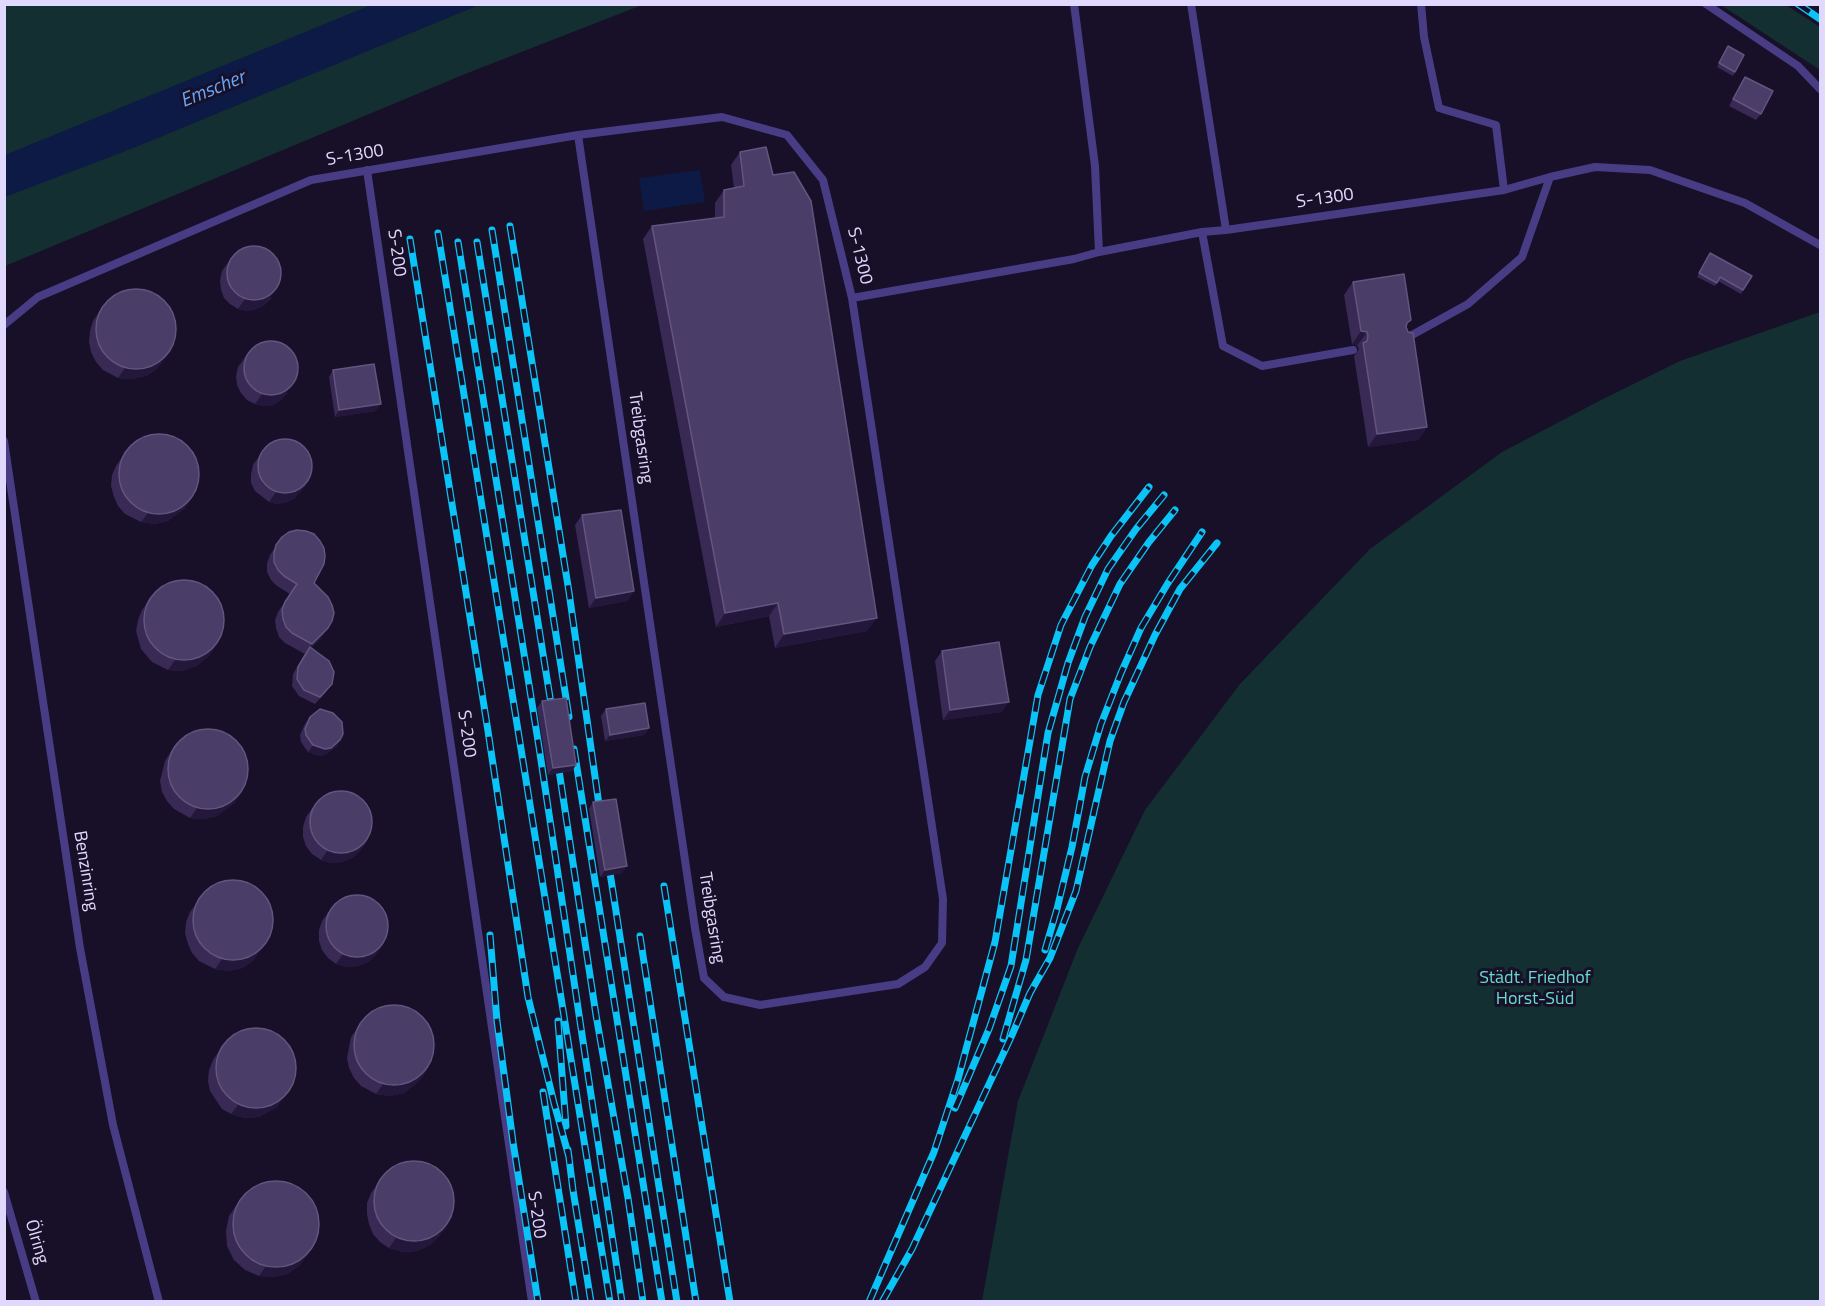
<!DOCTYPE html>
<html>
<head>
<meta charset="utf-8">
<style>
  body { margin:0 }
  #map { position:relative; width:1825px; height:1306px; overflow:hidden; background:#171028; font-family:"Titillium Web",sans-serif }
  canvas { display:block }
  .frame { position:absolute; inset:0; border:6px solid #e1d8fe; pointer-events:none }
</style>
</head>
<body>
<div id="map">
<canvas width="1825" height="1306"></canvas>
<div class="frame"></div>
</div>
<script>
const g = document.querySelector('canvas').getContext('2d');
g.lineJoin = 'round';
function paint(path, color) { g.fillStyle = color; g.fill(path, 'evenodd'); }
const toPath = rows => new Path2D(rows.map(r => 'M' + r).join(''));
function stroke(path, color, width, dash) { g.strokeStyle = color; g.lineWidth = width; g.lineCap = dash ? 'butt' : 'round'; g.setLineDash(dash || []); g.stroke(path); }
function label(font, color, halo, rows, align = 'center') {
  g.font = font + ' "Titillium Web",sans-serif'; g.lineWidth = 6; g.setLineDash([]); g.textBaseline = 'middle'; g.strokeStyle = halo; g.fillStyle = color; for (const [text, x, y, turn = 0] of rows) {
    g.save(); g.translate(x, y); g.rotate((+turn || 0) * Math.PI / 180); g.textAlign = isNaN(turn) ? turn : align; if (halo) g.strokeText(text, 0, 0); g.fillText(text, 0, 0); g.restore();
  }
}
const green = toPath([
  [4,5,642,5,465,74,5,266],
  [1721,5,1786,5,1820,27,1820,70],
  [1820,312,1820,1301,982,1301,1018,1101,1078,948,1145,810,1240,684,1370,549,1502,452,1599,401,1680,361]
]);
const water = toPath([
  [371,5,479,5,141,145,5,197,5,155],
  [700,170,705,202,644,211,639,178]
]);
const lane = toPath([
  [1074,4,1095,166,1099,252],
  [1191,4,1226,230],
  [1421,4,1424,37,1439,108,1496,125,1504,190],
  [1706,4,1798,66,1820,89],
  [578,135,695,928,704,978,724,997,760,1005,898,984,925,967,942,943,943,899,852,298],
  [367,170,532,1302],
  [1202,232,1223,346,1262,366,1353,350],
  [4,325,38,297,311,180,578,135,722,117,787,135,823,180,852,298,1074,259,1099,252,1202,232,1226,230,1504,190,1550,177,1595,167,1650,170,1745,203,1820,245],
  [1403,340,1468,304,1522,257,1550,177],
  [4,441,80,948,113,1125,159,1302],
  [4,1192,36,1302]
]);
const rail = toPath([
  [1798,4,1820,19],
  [510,226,569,592,601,819],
  [492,230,569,717],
  [438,233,610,1302],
  [410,239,488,731,528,997,554,1103,569,1157],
  [458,242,539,747,622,1302],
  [477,242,553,716],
  [574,749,662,1302],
  [557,757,596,1015,628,1198,643,1302],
  [608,860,677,1302],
  [664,886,730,1302],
  [490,935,497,1021,513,1142,538,1302],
  [640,936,696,1302],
  [1045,950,1057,909,1072,847,1085,777,1101,724,1121,673,1141,628,1168,583,1202,532],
  [558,1021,566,1126],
  [1003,1039,1026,960,1070,699,1090,647,1120,584,1149,542,1175,510],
  [543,1092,576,1302],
  [955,1108,989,1029,1011,966,1048,733,1068,663,1085,617,1108,569,1136,529,1164,495],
  [568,1150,573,1190,591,1302],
  [869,1302,934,1152,958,1079,995,942,1038,695,1061,625,1092,565,1111,536,1149,487],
  [882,1302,912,1249,1012,1035,1030,993,1050,958,1076,891,1110,741,1124,702,1155,635,1180,589,1217,543]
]);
const wall = toPath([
  [1728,46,1735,72,1733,76,1717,67],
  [1745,77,1761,114,1756,120,1729,106,1741,83],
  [740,152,867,631,775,648,769,616,716,627,643,239,652,226,715,218,715,203,724,190,734,188,731,165],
  [1710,253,1752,276,1741,294,1718,281,1715,286,1697,277],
  [234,254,271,298,264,305,256,309,247,311,238,309,230,304,224,298,221,290,220,280,222,271],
  [1353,282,1406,327,1427,427,1418,440,1368,447,1354,356,1359,349,1357,346,1352,344,1344,295],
  [106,302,158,368,146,376,132,379,118,378,103,370,96,362,91,352,89,342,90,331,93,321],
  [250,350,287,393,281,400,273,405,264,406,255,404,247,400,241,393,237,385,236,376,238,367],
  [333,370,376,411,335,417,329,377],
  [129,447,185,508,168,521,155,524,141,522,125,514,118,506,114,497,111,486,112,475,116,466],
  [265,447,309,481,295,498,287,502,278,504,269,502,255,491,251,483,251,474,253,465],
  [582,515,634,591,627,601,589,608,575,525],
  [282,537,314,583,328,628,321,638,311,648,327,691,315,704,299,696,292,686,293,674,305,653,305,654,285,643,279,637,276,628,275,620,278,612,290,594,277,586,271,580,267,572,267,563,270,555],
  [155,592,215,647,208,657,196,666,182,671,168,670,152,662,141,649,136,631,138,620,142,610],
  [942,651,1002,712,943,720,935,661],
  [542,701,572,771,548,775,537,708],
  [606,709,649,728,644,735,605,741,601,716],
  [310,717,340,740,336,747,326,754,320,756,308,752,301,742,300,735,305,724],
  [177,742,241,793,234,803,217,816,204,819,190,818,174,809,167,801,162,792,160,781,165,761],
  [593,802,622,873,600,877,589,809],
  [313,807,367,841,360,851,352,858,342,862,331,863,321,860,312,854,306,846,303,837,303,827,306,817],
  [203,894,254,960,242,968,229,971,215,969,199,961,192,953,188,944,185,933,186,922,190,912],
  [335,903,376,955,368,962,358,966,347,967,336,964,328,958,322,950,319,941,319,930,322,921],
  [364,1019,427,1070,420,1080,404,1093,390,1096,376,1094,361,1086,354,1078,349,1068,347,1058,351,1037],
  [226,1041,277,1107,259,1117,245,1118,231,1114,222,1109,210,1091,208,1081,209,1070,213,1060],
  [384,1174,447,1225,440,1235,430,1245,417,1251,403,1252,389,1248,380,1242,373,1234,369,1224,367,1214,367,1203,371,1193],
  [244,1194,314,1246,299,1266,287,1274,274,1277,259,1276,245,1270,234,1260,227,1246,226,1231,229,1216]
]);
const shadedWall = toPath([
  [278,288,264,305,256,309,247,311,238,309,245,299],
  [1361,331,1367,332,1357,346,1352,344],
  [173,348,158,368,146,376,132,379,118,378,125,368],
  [294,383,281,400,273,405,264,406,255,404,262,394],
  [381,404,376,411,335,417,339,410],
  [1427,427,1418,440,1368,447,1377,434],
  [309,481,295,498,287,502,278,504,269,502,276,492],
  [192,498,185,508,168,521,155,524,141,522,148,513],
  [634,591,627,601,589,608,596,598],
  [778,603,769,616,716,627,725,613],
  [877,618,867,631,775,648,784,634],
  [328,628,321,638,307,652,310,647,305,654,312,644],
  [215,647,208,657,196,666,182,671,168,670,175,660],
  [1009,702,1002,712,943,720,950,710],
  [649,728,644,735,605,741,610,735],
  [340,740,336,747,326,754,320,756,308,752,313,745],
  [576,765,572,771,548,775,553,768],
  [241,793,234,803,217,816,204,819,190,818,197,808],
  [367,841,360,851,352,858,342,862,331,863,321,860,328,850],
  [627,866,622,873,600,877,605,870],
  [269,939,254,960,242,968,229,971,215,969,222,959],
  [383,945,376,955,368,962,358,966,347,967,336,964,343,954],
  [427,1070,420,1080,404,1093,390,1096,376,1094,383,1084],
  [292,1086,277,1107,259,1117,245,1118,231,1114,238,1105],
  [447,1225,440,1235,430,1245,417,1251,403,1252,389,1248,396,1238],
  [314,1246,299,1266,287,1274,274,1277,259,1276,266,1266]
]);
const building = toPath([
  [1728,46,1744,55,1735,72,1719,63,1728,46],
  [1745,77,1773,91,1761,114,1733,99,1745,77],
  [766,147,773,175,794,172,811,201,877,618,784,634,778,603,725,613,652,226,724,217,724,190,744,186,740,152,766,147],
  '227 273a27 27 0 1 1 54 0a27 27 0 1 1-54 0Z',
  [1710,253,1752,276,1743,290,1720,277,1717,283,1699,273,1710,253],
  [1404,274,1411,320,1407,323,1406,327,1408,332,1413,333,1427,427,1377,434,1363,343,1367,341,1368,336,1367,332,1361,331,1353,282,1404,274],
  '96 329a40 40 0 1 1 80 0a40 40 0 1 1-80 0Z',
  '244 368a27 27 0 1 1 54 0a27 27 0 1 1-54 0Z',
  [374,364,381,404,339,410,333,370,374,364],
  '119 474a40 40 0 1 1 80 0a40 40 0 1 1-80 0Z',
  '258 466a27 27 0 1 1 54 0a27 27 0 1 1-54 0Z',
  [621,510,634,591,596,598,582,515,621,510],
  [297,530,306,531,314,534,320,541,324,548,325,556,324,564,314,583,328,597,332,605,334,613,332,621,328,628,312,644,292,633,286,627,283,619,282,610,285,602,297,584,284,576,278,570,274,562,274,553,276,545,282,537,289,532,297,530],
  '144 620a40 40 0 1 1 80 0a40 40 0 1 1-80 0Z',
  [999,642,1009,702,950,710,942,651,999,642],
  [310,647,329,661,334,672,332,684,320,697,304,690,297,679,298,667,310,647],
  [566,698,576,765,553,768,542,701,566,698],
  [645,703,649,728,610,735,606,709,645,703],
  [320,709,333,713,342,722,343,734,340,740,331,748,325,749,313,745,306,735,305,729,310,717,320,709],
  '168 769a40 40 0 1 1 80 0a40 40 0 1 1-80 0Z',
  '310 822a31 31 0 1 1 62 0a31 31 0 1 1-62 0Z',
  [616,799,627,866,605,870,593,802,616,799],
  '193 920a40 40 0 1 1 80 0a40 40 0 1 1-80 0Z',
  '326 926a31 31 0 1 1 62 0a31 31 0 1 1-62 0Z',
  '354 1045a40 40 0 1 1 80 0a40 40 0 1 1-80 0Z',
  '216 1068a40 40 0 1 1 80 0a40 40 0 1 1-80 0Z',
  '374 1201a40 40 0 1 1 80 0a40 40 0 1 1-80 0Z',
  '233 1224a43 43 0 1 1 86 0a43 43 0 1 1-86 0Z'
]);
const streetNames = [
  ["S-1300",355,156,-10],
  ["S-1300",1325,199,-8],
  ["S-200",396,253,82],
  ["S-1300",859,256,76],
  ["Treibgasring",640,438,82],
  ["S-200",466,734,82],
  ["Benzinring",85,871,81],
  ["Treibgasring",711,918,81],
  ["S-200",536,1215,82],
  ["Ölring",36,1242,74]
];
const parkNames = [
  ["Städt. Friedhof",1535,979],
  ["Horst-Süd",1535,1000]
];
const waterNames = [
  ["Emscher",213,90,-22]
];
paint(green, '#142f31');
paint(water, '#0c1a45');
stroke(lane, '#483d85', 8);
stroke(rail, '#0ac4f8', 7);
stroke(rail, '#171028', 4.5, [14]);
paint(wall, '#382a55');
paint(shadedWall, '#23183b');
paint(building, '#4a3d67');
stroke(building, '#62557f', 1.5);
label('18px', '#e1d8fe', '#171028', streetNames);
label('18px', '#65ddce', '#171028', parkNames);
label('italic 20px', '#69a6fb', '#171028', waterNames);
</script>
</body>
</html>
